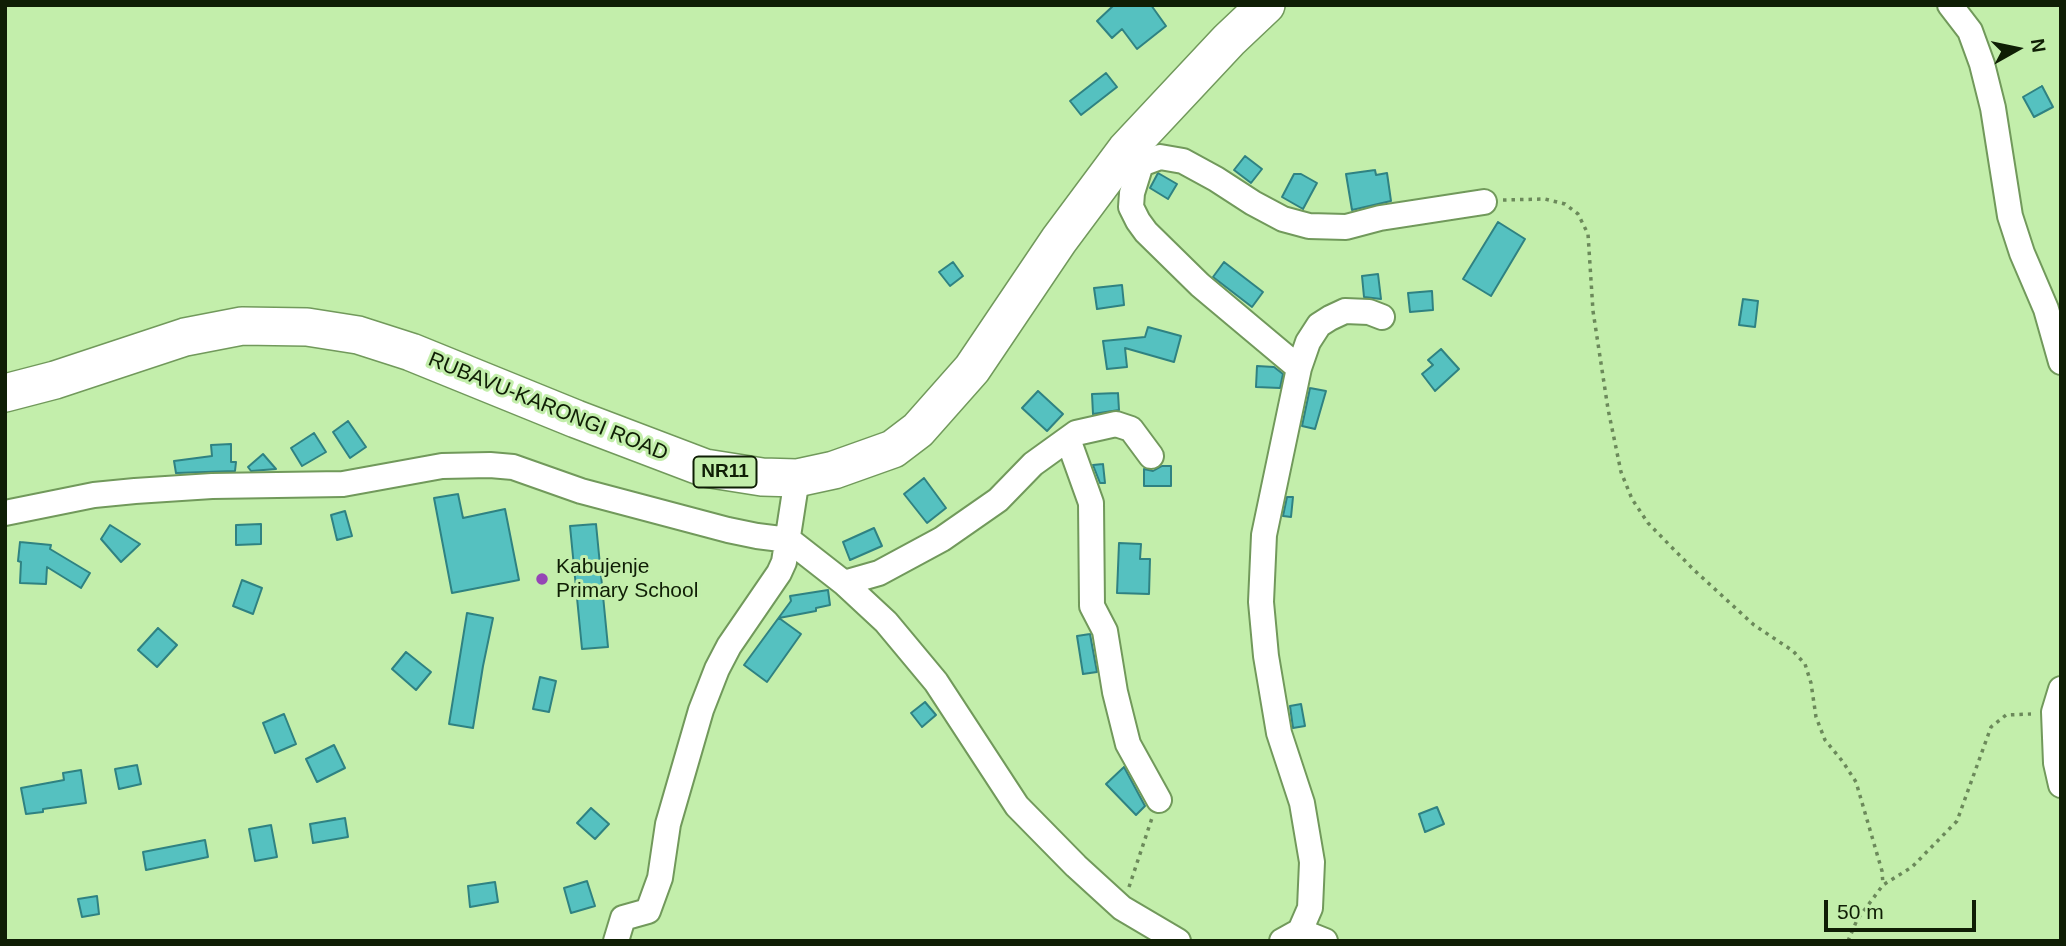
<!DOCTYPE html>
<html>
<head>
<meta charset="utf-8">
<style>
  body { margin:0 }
  #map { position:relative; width:2066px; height:946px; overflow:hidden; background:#c3eeab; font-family:Helvetica,sans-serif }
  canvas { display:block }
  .frame { position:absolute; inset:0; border:7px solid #0f1e05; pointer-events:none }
  .north { position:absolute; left:1982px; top:14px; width:70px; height:70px; -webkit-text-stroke:5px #c3eeab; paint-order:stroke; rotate:81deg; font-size:19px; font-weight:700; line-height:28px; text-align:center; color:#0f1e05 }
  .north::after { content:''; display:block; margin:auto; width:24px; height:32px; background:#0f1e05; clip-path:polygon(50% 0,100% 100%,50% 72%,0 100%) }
  .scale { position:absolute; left:1824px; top:900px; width:152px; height:32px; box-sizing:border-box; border:4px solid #0f1e05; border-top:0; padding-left:9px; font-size:21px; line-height:24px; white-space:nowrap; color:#0f1e05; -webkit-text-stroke:5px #c3eeab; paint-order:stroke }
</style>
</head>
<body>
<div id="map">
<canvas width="2066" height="946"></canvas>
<div class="frame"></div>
<div class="north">N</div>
<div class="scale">50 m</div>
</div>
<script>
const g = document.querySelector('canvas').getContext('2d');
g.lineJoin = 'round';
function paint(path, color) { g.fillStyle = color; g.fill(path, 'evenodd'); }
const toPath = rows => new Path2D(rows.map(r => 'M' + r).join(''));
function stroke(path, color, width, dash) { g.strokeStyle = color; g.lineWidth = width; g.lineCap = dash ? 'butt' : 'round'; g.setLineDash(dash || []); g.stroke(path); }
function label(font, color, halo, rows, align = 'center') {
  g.font = font + ' Helvetica,sans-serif'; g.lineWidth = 6; g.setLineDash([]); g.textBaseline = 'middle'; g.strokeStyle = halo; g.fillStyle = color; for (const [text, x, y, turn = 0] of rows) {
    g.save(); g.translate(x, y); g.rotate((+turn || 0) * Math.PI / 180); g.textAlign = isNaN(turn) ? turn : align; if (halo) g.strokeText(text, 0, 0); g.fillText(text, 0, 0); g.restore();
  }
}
const building = toPath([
  [1114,5,1151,5,1166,26,1137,49,1122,29,1112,38,1097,21,1114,5],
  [1106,73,1117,87,1081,115,1070,101,1106,73],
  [2042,86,2053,107,2034,117,2023,97,2042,86],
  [1245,156,1262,169,1251,183,1234,170,1245,156],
  [1375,170,1376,175,1387,173,1391,201,1352,210,1346,174,1375,170],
  [1158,173,1177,184,1168,199,1150,188,1158,173],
  [1294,174,1301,174,1317,183,1303,209,1282,197,1294,174],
  [1498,222,1525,239,1491,296,1463,279,1498,222],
  [953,262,963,276,950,286,939,272,953,262],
  [1224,262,1263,292,1252,307,1213,277,1224,262],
  [1378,274,1381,299,1364,297,1362,276,1378,274],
  [1122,285,1124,305,1097,309,1094,288,1122,285],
  [1432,291,1433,310,1410,312,1408,293,1432,291],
  [1743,299,1758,301,1755,327,1739,325,1743,299],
  [1148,327,1181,336,1174,362,1125,348,1127,367,1107,369,1103,341,1145,337,1148,327],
  [1441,349,1459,369,1435,391,1422,374,1433,365,1428,360,1441,349],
  [1257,366,1274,367,1283,374,1280,388,1256,387,1257,366],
  [1310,388,1326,391,1315,429,1302,426,1310,388],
  [1038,391,1063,414,1047,431,1022,408,1038,391],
  [1118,393,1119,410,1093,414,1092,394,1118,393],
  [348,421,366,447,350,458,333,432,348,421],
  [314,433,326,452,302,466,291,448,314,433],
  [231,444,231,462,236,462,235,471,176,473,174,461,212,456,211,445,231,444],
  [263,454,276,469,251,471,248,467,263,454],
  [1103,464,1105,483,1100,483,1093,465,1103,464],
  [1162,466,1171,466,1171,486,1144,486,1144,469,1153,471,1162,466],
  [924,478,946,508,927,523,904,494,924,478],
  [458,494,463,518,505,509,519,580,452,593,434,498,458,494],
  [1287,497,1293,497,1291,517,1283,516,1287,497],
  [345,511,352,536,337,540,331,515,345,511],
  [261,524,261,544,236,545,236,525,261,524],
  [596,524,608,647,582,649,570,526,596,524],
  [110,525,140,544,121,562,101,539,110,525],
  [874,528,882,546,850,560,843,542,874,528],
  [20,542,51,545,50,549,90,573,81,588,47,567,46,584,20,583,21,562,18,561,20,542],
  [1119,543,1141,544,1140,559,1150,559,1149,594,1117,593,1119,543],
  [242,580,262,588,253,614,233,606,242,580],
  [828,590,830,605,816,608,816,611,779,618,801,634,767,682,744,665,791,601,790,596,828,590],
  [467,613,493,618,483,666,473,728,449,724,467,613],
  [158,628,177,645,157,667,138,650,158,628],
  [1090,634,1097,672,1083,674,1077,636,1090,634],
  [406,652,431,672,416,690,392,669,406,652],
  [540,677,556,681,549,712,533,709,540,677],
  [925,702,936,715,922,727,911,713,925,702],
  [1301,704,1305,726,1293,728,1290,706,1301,704],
  [284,714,296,744,275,753,263,723,284,714],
  [334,745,345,768,317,782,306,759,334,745],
  [137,765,141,784,119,789,115,769,137,765],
  [1124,767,1145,806,1136,815,1106,784,1124,767],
  [81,770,86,803,43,809,43,812,26,814,21,788,64,780,63,773,81,770],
  [1437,807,1444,824,1425,832,1419,814,1437,807],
  [591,808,609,824,595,839,577,823,591,808],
  [345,818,348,837,313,843,310,824,345,818],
  [271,825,277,857,255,861,249,829,271,825],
  [205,840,208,857,146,870,143,852,205,840],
  [587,881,595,906,571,913,564,888,587,881],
  [495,882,498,902,470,907,468,886,495,882],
  [97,896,99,914,82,917,78,899,97,896]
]);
const path = toPath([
  [1503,200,1545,199,1565,204,1578,214,1588,234,1593,311,1608,409,1621,472,1632,499,1648,523,1694,570,1754,625,1793,651,1805,664,1811,683,1816,717,1825,740,1843,762,1856,782,1882,871,1883,885],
  [1129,887,1152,818],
  [1848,941,1857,920,1883,885,1912,867,1957,821,1991,727,2006,715,2031,714]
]);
const minor = toPath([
  [1950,5,1970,31,1982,64,1993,108,2010,216,2022,253,2046,309,2061,362],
  [1130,154,1141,164,1132,193,1131,207,1138,221,1146,232,1200,285,1299,368],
  [1141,164,1160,157,1183,161,1216,179,1253,203,1283,219,1309,226,1346,227,1380,218,1484,202],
  [1068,439,1091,503,1092,606,1105,631,1115,692,1128,744,1159,800],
  [5,513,94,495,135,491,212,486,343,484,442,466,490,465,513,467,581,491,728,530,757,536,789,540,844,583,886,622,936,682,1017,806,1076,866,1122,908,1178,941],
  [844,583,879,573,942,539,998,500,1033,464,1076,433,1116,424,1131,429,1151,456],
  [2061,689,2054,712,2056,763,2061,785],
  [1300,931,1310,908,1312,862,1302,803,1279,733,1266,656,1261,602,1264,535,1299,368,1308,342,1319,325,1330,318,1345,311,1369,312,1382,317],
  [616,941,623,918,648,911,660,878,668,824,701,710,717,669,729,646,779,573,784,562,797,478],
  [1282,941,1300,931,1325,941]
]);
const highway = toPath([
  [5,393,55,380,185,337,242,326,307,327,358,335,411,352,576,419,705,468,762,477,797,478,834,470,893,449,918,430,972,369,1059,240,1126,150,1229,40,1266,5]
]);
const markers = [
  [542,579,7,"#9545b5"]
];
const shields = [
  [725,472,63]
];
const shieldNames = [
  ["NR11",725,472]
];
const streetNames = [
  ["RUBAVU-KARONGI ROAD",548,407,22]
];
const poiNames = [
  ["Kabujenje",556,567],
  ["Primary School",556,591]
];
paint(building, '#55c1c0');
stroke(building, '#2f8282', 2);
stroke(minor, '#71995b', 28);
stroke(highway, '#71995b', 40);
stroke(path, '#6b895a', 3.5, [3.5, 5]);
stroke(minor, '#fff', 24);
stroke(highway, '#fff', 37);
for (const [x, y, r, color] of markers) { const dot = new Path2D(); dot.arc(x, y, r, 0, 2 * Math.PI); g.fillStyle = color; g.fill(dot); stroke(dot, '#c3eeab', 2.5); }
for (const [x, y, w] of shields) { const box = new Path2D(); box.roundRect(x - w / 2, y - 15.5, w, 31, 5); g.fillStyle = '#c3eeab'; g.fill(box); stroke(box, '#0f1e05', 2); }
label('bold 19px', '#0f1e05', null, shieldNames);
label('21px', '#0f1e05', '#c3eeab', streetNames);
label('21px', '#0f1e05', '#c3eeab', poiNames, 'left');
</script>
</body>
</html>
